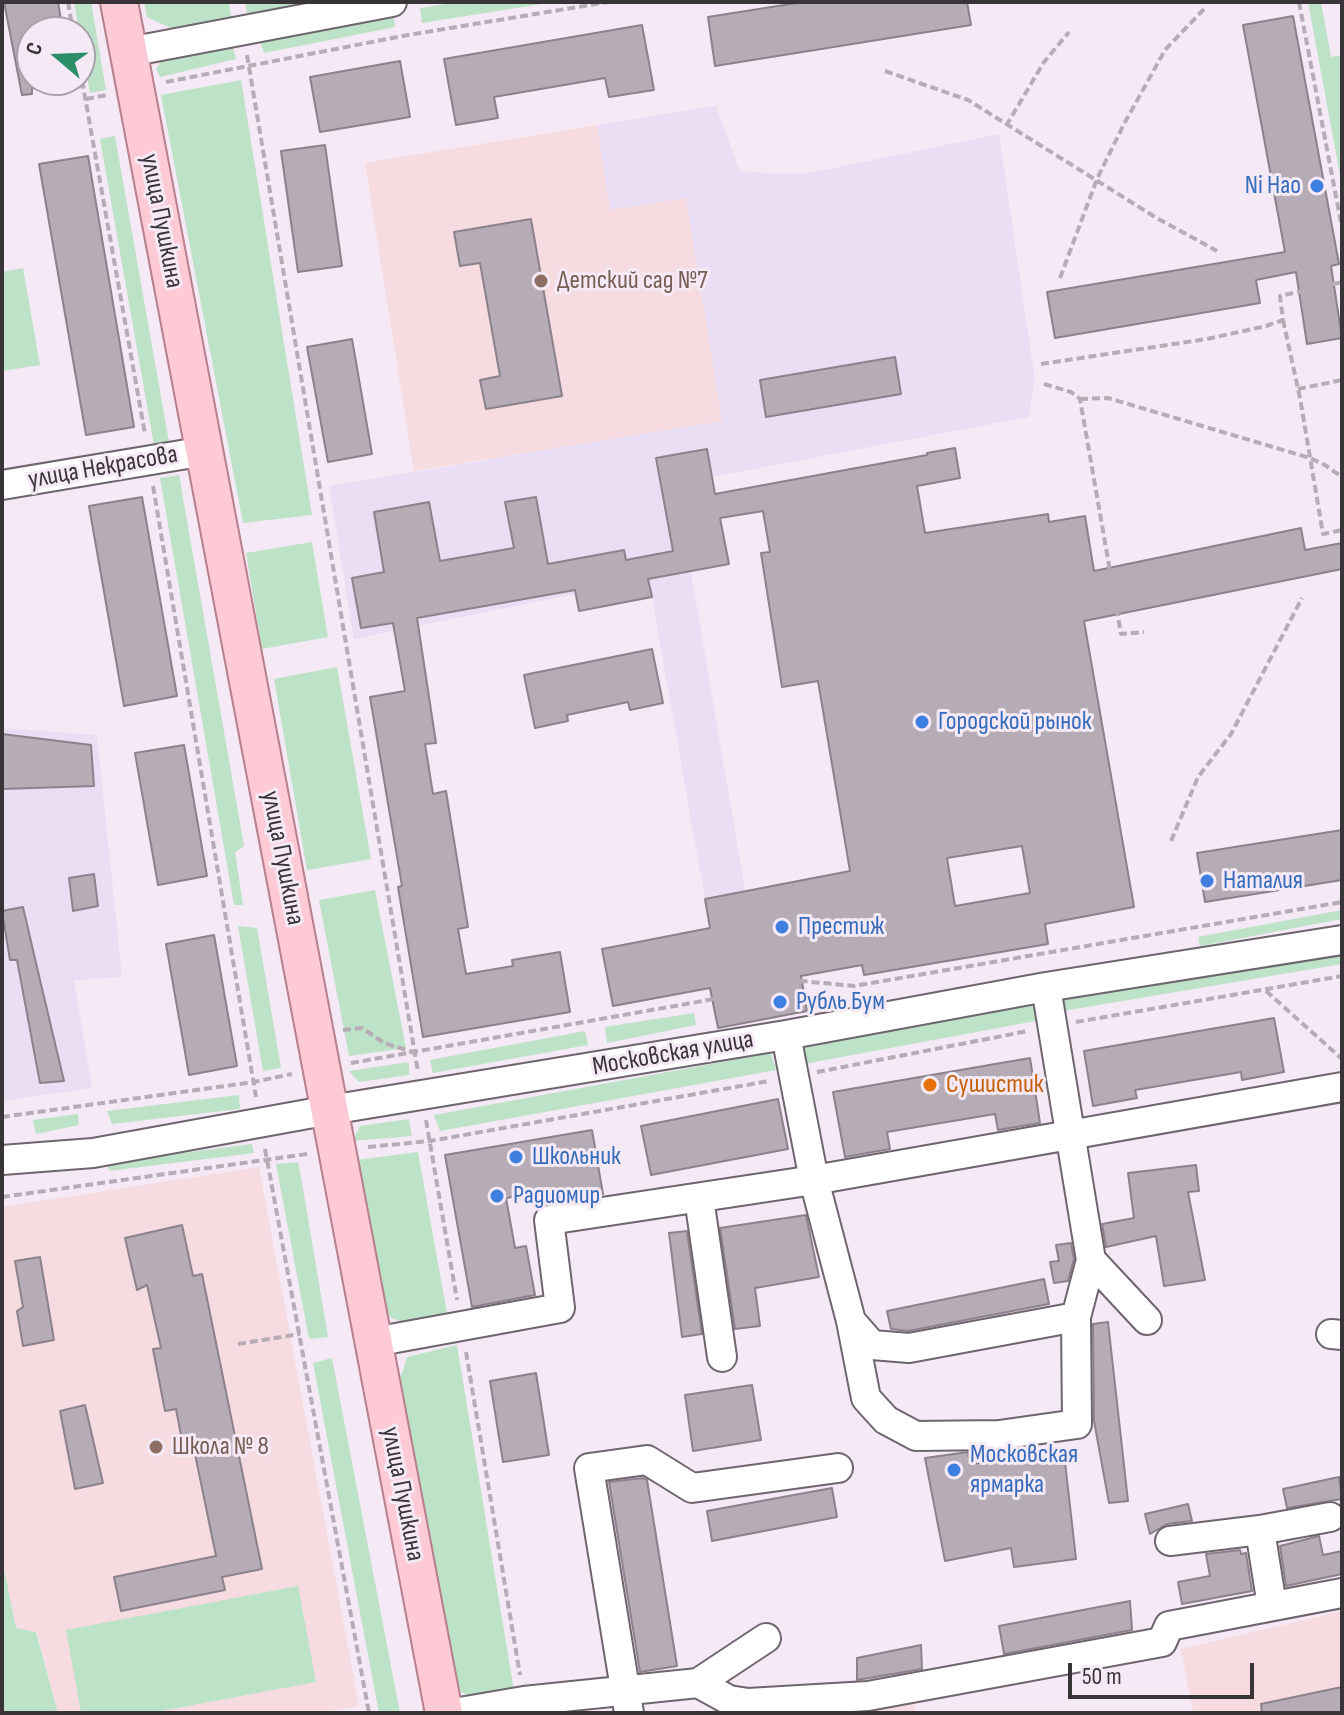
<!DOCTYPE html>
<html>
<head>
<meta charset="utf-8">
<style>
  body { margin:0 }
  #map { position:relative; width:1344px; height:1715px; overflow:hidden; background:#f4e9f4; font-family:"Sofia Sans Condensed",sans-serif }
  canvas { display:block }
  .frame { position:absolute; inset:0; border:4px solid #383438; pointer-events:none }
  .north { position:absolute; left:16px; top:16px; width:80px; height:80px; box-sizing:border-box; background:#f4e9f4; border:2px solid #a9a1a9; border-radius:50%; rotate:289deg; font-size:22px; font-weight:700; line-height:32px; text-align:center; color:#383438 }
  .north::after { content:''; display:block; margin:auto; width:28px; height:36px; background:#2b8e68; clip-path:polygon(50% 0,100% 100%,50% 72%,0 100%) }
  .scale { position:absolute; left:1068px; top:1663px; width:186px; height:36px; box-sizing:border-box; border:4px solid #383438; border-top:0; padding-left:10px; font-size:24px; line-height:28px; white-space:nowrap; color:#383438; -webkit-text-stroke:6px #f4e9f4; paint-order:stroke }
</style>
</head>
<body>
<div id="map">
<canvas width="1344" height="1715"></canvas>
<div class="frame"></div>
<div class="north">С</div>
<div class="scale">50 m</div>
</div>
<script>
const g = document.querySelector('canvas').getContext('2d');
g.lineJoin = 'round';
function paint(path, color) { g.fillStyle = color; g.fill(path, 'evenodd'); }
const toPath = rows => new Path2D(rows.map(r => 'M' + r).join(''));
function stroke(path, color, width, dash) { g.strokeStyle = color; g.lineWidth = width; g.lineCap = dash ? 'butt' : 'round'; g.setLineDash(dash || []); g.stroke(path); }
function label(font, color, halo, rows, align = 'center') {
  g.font = font + ' "Sofia Sans Condensed",sans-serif'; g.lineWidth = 6; g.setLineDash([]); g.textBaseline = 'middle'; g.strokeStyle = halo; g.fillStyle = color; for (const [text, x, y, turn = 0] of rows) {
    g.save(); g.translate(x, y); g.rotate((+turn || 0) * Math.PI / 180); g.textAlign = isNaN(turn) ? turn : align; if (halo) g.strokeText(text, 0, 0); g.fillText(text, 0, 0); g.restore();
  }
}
const industrial = toPath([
  [716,106,740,172,805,174,999,134,1035,381,1028,417,712,477,729,564,691,572,745,891,705,899,652,598,579,611,575,594,354,639,329,486,722,421,686,198,610,211,597,125],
  [2,728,97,735,122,977,74,980,92,1088,2,1101]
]);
const education = toPath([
  [597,125,610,210,686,198,722,421,414,471,365,163],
  [259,1167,359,1706,322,1713,58,1713,37,1632,16,1628,2,1558,2,1207],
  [1342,1611,1342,1713,1193,1713,1181,1649],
  [913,1699,915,1713,785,1713]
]);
const green = toPath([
  [74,2,91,2,106,90,90,93],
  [144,2,229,2,232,23,179,32,147,17],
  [245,2,332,2,248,17],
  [458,2,554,2,422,23,420,8],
  [1308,2,1321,2,1331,57,1342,55,1342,186],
  [393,11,395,27,264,53,259,37],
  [232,43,236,59,160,77,156,69,165,56],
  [241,80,312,515,243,523,161,95],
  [115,136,169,442,154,445,100,139],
  [23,268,40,365,2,371,2,272],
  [179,475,244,846,235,852,243,905,234,905,160,478],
  [312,542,328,637,262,649,246,553],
  [337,667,371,859,307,870,274,679],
  [375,890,406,1048,349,1056,319,900],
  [1342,910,1342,919,1200,946,1198,937],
  [238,926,257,928,281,1068,263,1071],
  [1342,948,1342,964,1063,1011,1059,997],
  [1038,1002,1041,1020,804,1064,801,1046],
  [694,1013,696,1025,607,1043,605,1027],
  [585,1031,588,1045,433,1073,430,1060],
  [771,1053,776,1070,440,1131,434,1115],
  [409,1062,409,1075,359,1082,349,1071],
  [239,1095,240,1109,112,1124,107,1111],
  [78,1114,79,1125,36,1134,33,1120],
  [409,1119,412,1136,353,1141,360,1126],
  [252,1144,254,1153,109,1171,107,1163],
  [418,1152,448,1319,406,1324,385,1315,356,1160],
  [298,1162,301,1177,328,1337,309,1339,276,1164],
  [457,1345,514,1691,472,1696,454,1690,400,1379,407,1357],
  [332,1358,400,1713,379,1713,313,1363],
  [2,1558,16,1628,36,1632,58,1713,2,1713],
  [298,1586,316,1682,151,1713,81,1713,66,1630]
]);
const building = toPath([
  [4,2,58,2,63,32,32,32,32,94,22,95,4,2],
  [803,2,967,2,971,25,715,66,708,17,803,2],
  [1293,16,1339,264,1331,266,1342,338,1307,344,1296,272,1256,280,1260,303,1055,338,1047,292,1285,252,1243,25,1293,16],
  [642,25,654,90,609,97,605,78,494,97,498,118,456,125,444,59,642,25],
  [400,61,410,117,320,132,310,77,400,61],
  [325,145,342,266,298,272,281,151,325,145],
  [88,156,134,427,86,435,39,164,88,156],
  [531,219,562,396,486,409,480,380,500,376,480,263,460,266,454,232,531,219],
  [352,339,372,454,328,462,307,347,352,339],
  [895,357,901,394,766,417,760,380,895,357],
  [955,448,960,478,917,486,925,533,1048,514,1049,522,1085,516,1094,571,1301,528,1305,550,1342,543,1342,569,1084,621,1134,907,1045,924,1048,944,864,975,862,965,801,976,807,1011,718,1028,710,988,613,1006,602,949,710,928,705,899,850,871,818,681,782,687,761,553,770,552,763,511,720,518,729,564,648,579,652,597,579,611,575,590,417,618,436,743,425,744,433,794,446,791,468,927,458,929,466,974,513,966,512,960,560,952,570,1012,423,1037,398,887,402,886,370,697,405,691,393,623,361,628,352,578,384,572,374,512,429,502,440,561,514,548,505,502,536,497,548,564,624,550,626,560,673,551,656,458,707,449,715,494,927,455,927,453,955,448],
  [1022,846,1030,893,955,906,947,858,1022,846],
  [142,497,177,696,124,706,89,506,142,497],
  [652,649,663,703,630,710,628,702,567,715,568,721,535,728,524,675,652,649],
  [2,734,91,745,94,786,2,789,2,734],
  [184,745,207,876,158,885,135,753,184,745],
  [1342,830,1342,880,1205,902,1197,853,1342,830],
  [94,874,98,906,73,911,69,878,94,874],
  [23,907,35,959,64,1081,40,1083,17,960,10,960,2,911,23,907],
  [214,935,237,1066,189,1075,166,944,214,935],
  [1274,1018,1284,1072,1242,1080,1241,1072,1135,1090,1137,1098,1093,1106,1084,1051,1274,1018],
  [1030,1058,1040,1123,998,1130,995,1114,887,1132,890,1149,845,1157,833,1092,1030,1058],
  [778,1099,788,1149,651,1175,641,1126,778,1099],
  [592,1130,603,1194,555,1202,553,1190,506,1198,515,1248,526,1246,535,1295,472,1307,445,1155,592,1130],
  [1196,1165,1199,1191,1188,1192,1205,1280,1164,1286,1156,1236,1106,1247,1102,1224,1134,1218,1128,1173,1196,1165],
  [806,1215,819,1277,755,1288,760,1326,735,1329,720,1228,806,1215],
  [182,1225,193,1276,202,1274,262,1569,222,1577,225,1590,121,1611,114,1577,216,1556,195,1454,185,1456,176,1409,165,1411,153,1349,161,1348,147,1285,137,1290,125,1238,182,1225],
  [687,1231,702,1334,682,1337,669,1233,687,1231],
  [1071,1243,1074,1259,1068,1281,1054,1283,1050,1262,1059,1261,1056,1245,1071,1243],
  [40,1257,54,1340,23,1346,17,1311,23,1307,15,1261,40,1257],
  [1044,1279,1049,1304,908,1331,891,1329,887,1311,1044,1279],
  [1108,1322,1128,1501,1109,1503,1094,1421,1093,1324,1108,1322],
  [536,1373,549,1455,503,1462,490,1381,536,1373],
  [752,1385,761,1440,693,1451,685,1395,752,1385],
  [85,1405,103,1483,75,1489,60,1411,85,1405],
  [968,1452,970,1464,1064,1453,1076,1559,1014,1567,1011,1548,945,1561,925,1458,968,1452],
  [1339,1477,1342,1499,1287,1508,1283,1489,1339,1477],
  [643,1478,647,1480,677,1666,640,1672,609,1482,643,1478],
  [832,1488,837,1517,712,1541,707,1511,832,1488],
  [1188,1504,1192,1521,1167,1524,1150,1534,1145,1514,1188,1504],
  [1319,1536,1323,1555,1342,1551,1342,1574,1286,1586,1280,1546,1319,1536],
  [1240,1550,1241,1554,1246,1553,1252,1591,1182,1604,1178,1582,1210,1576,1206,1554,1240,1550],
  [1130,1601,1132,1630,1004,1654,999,1626,1130,1601],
  [921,1645,922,1669,857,1680,857,1658,921,1645],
  [1342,1687,1342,1713,1262,1713,1261,1704,1342,1687]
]);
const path = toPath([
  [68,2,73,32],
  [1299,2,1342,228],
  [247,55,418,1072],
  [80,69,145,434],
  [885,71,968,100,1155,217,1217,251],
  [166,82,408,35,608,2],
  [86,99,107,95],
  [1006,126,1044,62,1069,32],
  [1060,278,1097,179,1124,124,1165,50,1204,9],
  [1283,320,1300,398,1323,534,1342,530],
  [1041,364,1207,339,1266,326,1283,320,1280,296,1342,282],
  [1044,384,1071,392,1080,399,1121,634,1144,632],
  [1298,389,1342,380],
  [1080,399,1108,398,1310,458,1325,465,1342,477],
  [153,486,256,1097],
  [1171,841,1198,777,1231,734,1302,598],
  [1266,991,1342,1059],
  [1076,1022,1342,976],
  [343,1030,362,1028,384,1043,413,1052],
  [351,1063,703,1001,802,981,854,986,1342,902],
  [817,1072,1028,1031],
  [2,1117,254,1082,292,1074],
  [426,1120,457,1300],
  [368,1147,430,1141,769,1081],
  [265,1149,369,1713],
  [2,1197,307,1154],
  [238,1344,300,1334],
  [466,1352,520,1675]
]);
const minor = toPath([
  [129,52,392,2],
  [2,485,205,451],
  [786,1035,814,1180,851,1321,872,1345,909,1348,1076,1317,1091,1260,1046,987],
  [2,1160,93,1153,330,1110,786,1035,1046,987,1342,940],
  [699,1198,722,1357],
  [1091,1260,1147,1320],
  [851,1321,866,1398,886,1420,916,1436,999,1435,1077,1424,1076,1317],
  [1331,1334,1342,1335],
  [374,1342,560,1308,549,1220,814,1180,1342,1087],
  [1260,1530,1272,1606],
  [1170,1541,1260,1530,1330,1517],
  [698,1683,729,1700,748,1703,868,1696,1162,1642,1169,1626,1342,1593],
  [454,1713,524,1701,698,1683,766,1638],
  [629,1713,589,1468,647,1460,692,1488,838,1468]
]);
const major = toPath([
  [119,2,444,1713]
]);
const markers = [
  [1317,186,8,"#3f7fe0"],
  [541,281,8,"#8d6e63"],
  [922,722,8,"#3f7fe0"],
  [1207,881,8,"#3f7fe0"],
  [782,927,8,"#3f7fe0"],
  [780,1002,8,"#3f7fe0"],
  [930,1085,8,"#e8710a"],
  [516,1157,8,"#3f7fe0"],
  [497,1196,8,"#3f7fe0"],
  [156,1447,8,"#8d6e63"],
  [954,1470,8,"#3f7fe0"]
];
const shopNames = [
  ["Ni Hao",1301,186,"right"],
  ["Городской рынок",938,722],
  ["Наталия",1223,881],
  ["Престиж",798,927],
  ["Рубль Бум",796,1002],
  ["Школьник",532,1157],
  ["Радиомир",513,1196],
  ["Московская",970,1455],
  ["ярмарка",970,1485]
];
const streetNames = [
  ["улица Пушкина",161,221,79],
  ["улица Некрасова",103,468,-10],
  ["улица Пушкина",282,858,79],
  ["Московская улица",673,1054,-10],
  ["улица Пушкина",402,1494,79]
];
const educationNames = [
  ["Детский сад №7",557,281],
  ["Школа № 8",172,1447]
];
const foodNames = [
  ["Сушистик",946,1085]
];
paint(industrial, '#e9def3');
paint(education, '#f6dbe1');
paint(green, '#bce3c7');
paint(building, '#b6acb6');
stroke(building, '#8b828b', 2);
stroke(minor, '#6e656e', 32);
stroke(major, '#b87f8c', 40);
stroke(path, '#b5acb5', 4, [8, 4]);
stroke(minor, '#fff', 28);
stroke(major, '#fecad5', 36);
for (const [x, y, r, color] of markers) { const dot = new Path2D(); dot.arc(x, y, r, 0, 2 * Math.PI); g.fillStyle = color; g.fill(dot); stroke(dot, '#f4e9f4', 3); }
label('26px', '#366cbe', '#f4e9f4', shopNames, 'left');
label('26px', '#383438', '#f4e9f4', streetNames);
label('26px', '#785e54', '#f4e9f4', educationNames, 'left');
label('26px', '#c56008', '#f4e9f4', foodNames, 'left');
</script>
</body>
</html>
